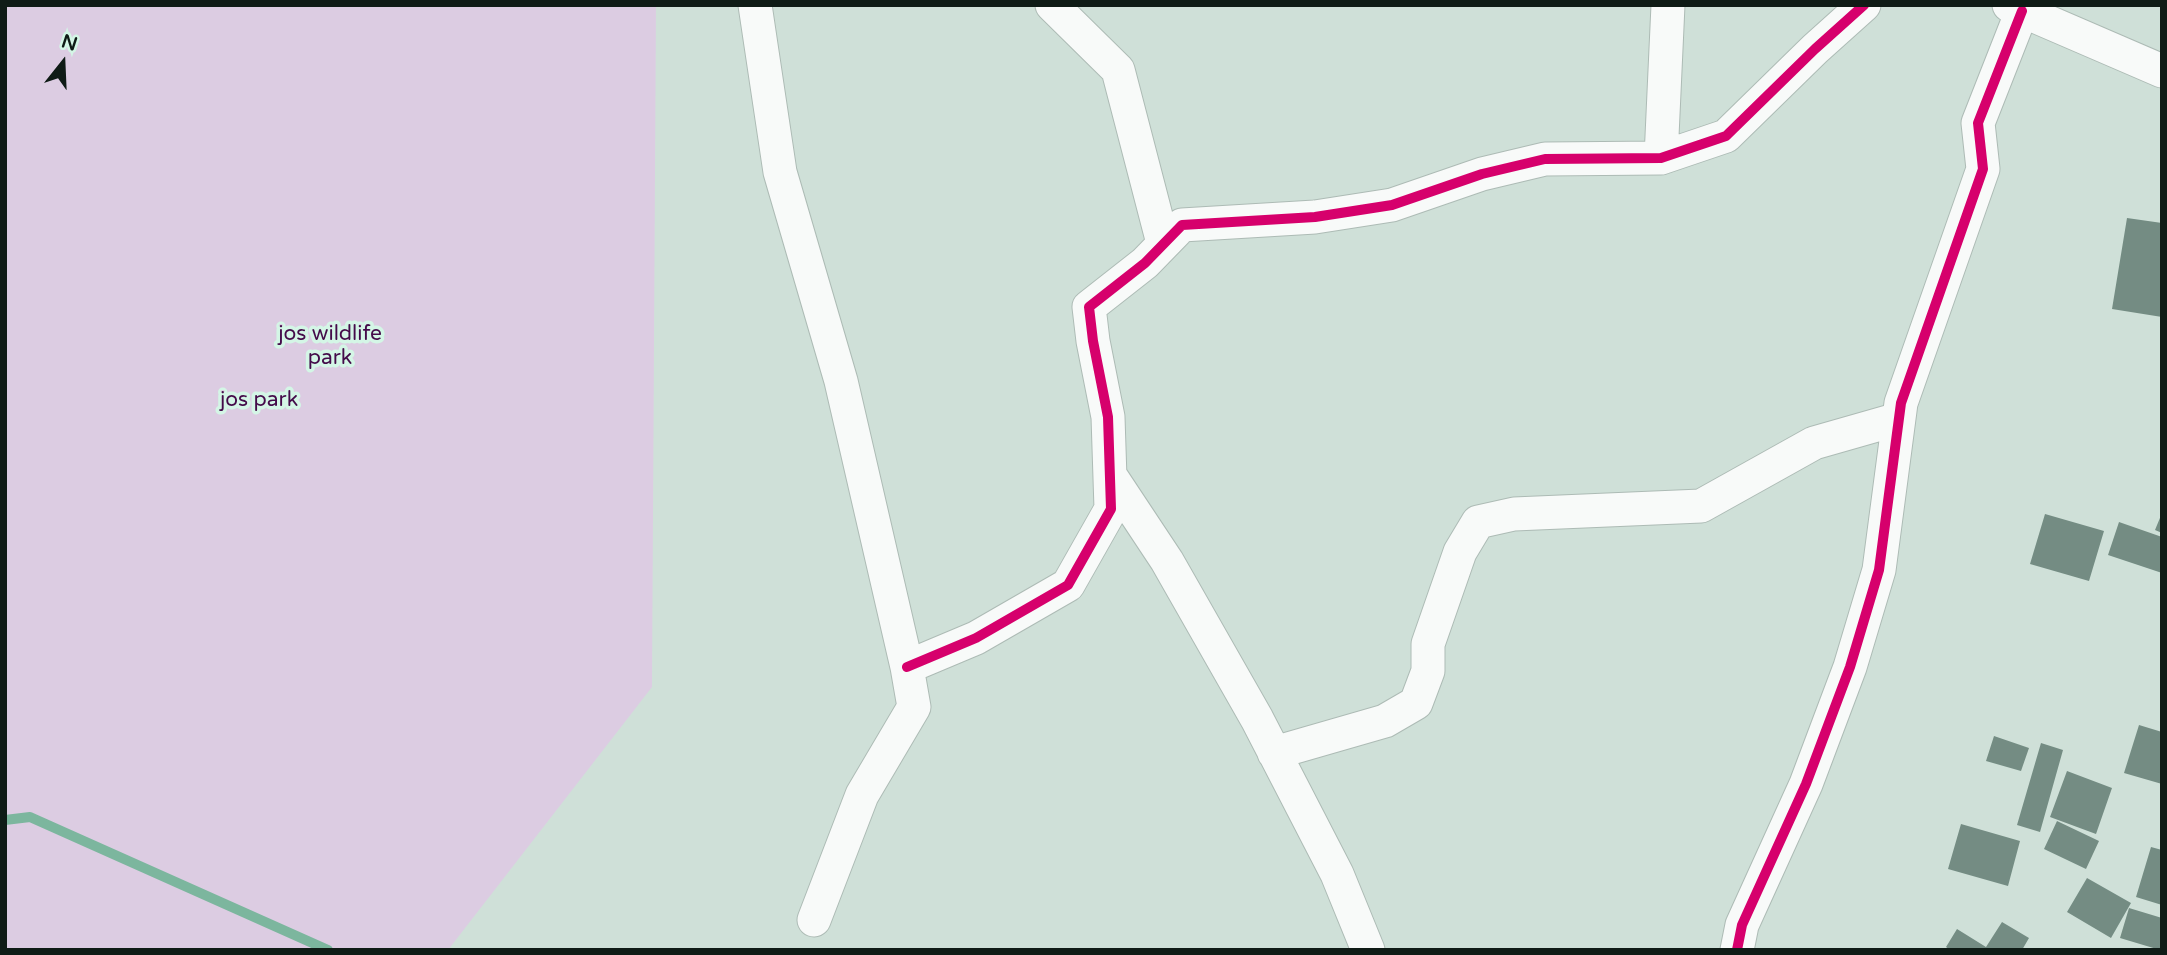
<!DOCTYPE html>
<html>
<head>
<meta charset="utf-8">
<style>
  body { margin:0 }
  #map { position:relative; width:2167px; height:955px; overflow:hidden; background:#cfe0d8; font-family:"Varela Round",sans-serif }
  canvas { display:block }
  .frame { position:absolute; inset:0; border:7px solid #0f1b16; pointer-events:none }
  .north { position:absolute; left:28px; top:28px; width:70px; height:70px; -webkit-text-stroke:5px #d4f6e6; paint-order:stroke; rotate:18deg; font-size:19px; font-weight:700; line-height:28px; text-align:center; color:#0f1b16 }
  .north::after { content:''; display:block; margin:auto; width:24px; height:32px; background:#0f1b16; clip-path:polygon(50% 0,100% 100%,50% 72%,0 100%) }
</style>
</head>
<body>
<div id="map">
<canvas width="2167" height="955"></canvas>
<div class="frame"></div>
<div class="north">N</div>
</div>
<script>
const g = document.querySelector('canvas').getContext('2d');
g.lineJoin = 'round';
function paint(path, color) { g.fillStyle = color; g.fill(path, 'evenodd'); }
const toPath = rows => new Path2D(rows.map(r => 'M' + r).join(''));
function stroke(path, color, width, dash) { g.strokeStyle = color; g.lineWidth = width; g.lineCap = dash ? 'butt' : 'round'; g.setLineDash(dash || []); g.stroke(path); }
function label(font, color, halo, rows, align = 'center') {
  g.font = font + ' "Varela Round",sans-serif'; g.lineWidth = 7; g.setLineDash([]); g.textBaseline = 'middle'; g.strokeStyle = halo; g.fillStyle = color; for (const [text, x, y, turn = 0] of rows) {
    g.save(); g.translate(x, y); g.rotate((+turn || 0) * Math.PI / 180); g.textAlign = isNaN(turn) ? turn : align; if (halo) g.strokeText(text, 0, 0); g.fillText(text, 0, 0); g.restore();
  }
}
const green = toPath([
  [5,5,656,5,652,687,448,950,5,950]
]);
const stream = toPath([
  [5,820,30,817,328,950]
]);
const building = toPath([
  [2127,218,2162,223,2162,317,2112,309],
  [2162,513,2162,533,2155,530],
  [2045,514,2104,531,2089,581,2030,564],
  [2119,522,2162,537,2162,573,2108,555],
  [2139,725,2162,732,2162,784,2124,773],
  [1994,736,2029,748,2021,771,1986,761],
  [2041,743,2063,750,2040,832,2017,825],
  [2067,771,2112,788,2096,834,2050,817],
  [2057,821,2099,841,2086,869,2044,849],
  [1961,824,2020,841,2008,886,1948,869],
  [2151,847,2162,850,2162,905,2136,897],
  [2087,878,2131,903,2111,938,2067,912],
  [2129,908,2162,918,2160,950,2120,938],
  [2002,922,2029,938,2022,950,1950,950,1946,947,1957,929,1986,947]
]);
const street = toPath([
  [755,5,780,172,841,381,907,667,914,707,862,795,814,920],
  [1052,5,1118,70,1163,243],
  [2009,5,2162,71],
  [1661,158,1668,5],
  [1110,475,1167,561,1257,719,1337,874,1368,950],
  [907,667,976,638,1068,585,1111,509,1108,417,1093,341,1089,307,1145,263,1182,225,1315,217,1392,205,1482,174,1545,159,1661,158,1726,136,1815,49,1864,5],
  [1274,753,1385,721,1416,703,1428,671,1428,644,1460,552,1478,522,1514,514,1701,506,1814,443,1898,419],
  [1737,950,1742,925,1806,784,1850,667,1879,570,1901,403,1983,169,1978,123,2022,11]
]);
const cycleway = toPath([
  [907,667,976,638,1068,585,1111,509,1108,417,1093,341,1089,307,1145,263,1182,225,1315,217,1392,205,1482,174,1545,159,1661,158,1726,136,1815,49,1864,5],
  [1737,950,1742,925,1806,784,1850,667,1879,570,1901,403,1983,169,1978,123,2022,11]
]);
const parkNames = [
  ["jos wildlife",330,334],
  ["park",330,358],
  ["jos park",259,400]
];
paint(green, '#dccce2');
stroke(stream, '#7cb69e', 10);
paint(building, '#748c83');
stroke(street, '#adbbb5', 35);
stroke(street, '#f8faf9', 33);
stroke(cycleway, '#d6006c', 10);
label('21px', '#440b4a', '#d4f6e6', parkNames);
</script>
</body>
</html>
